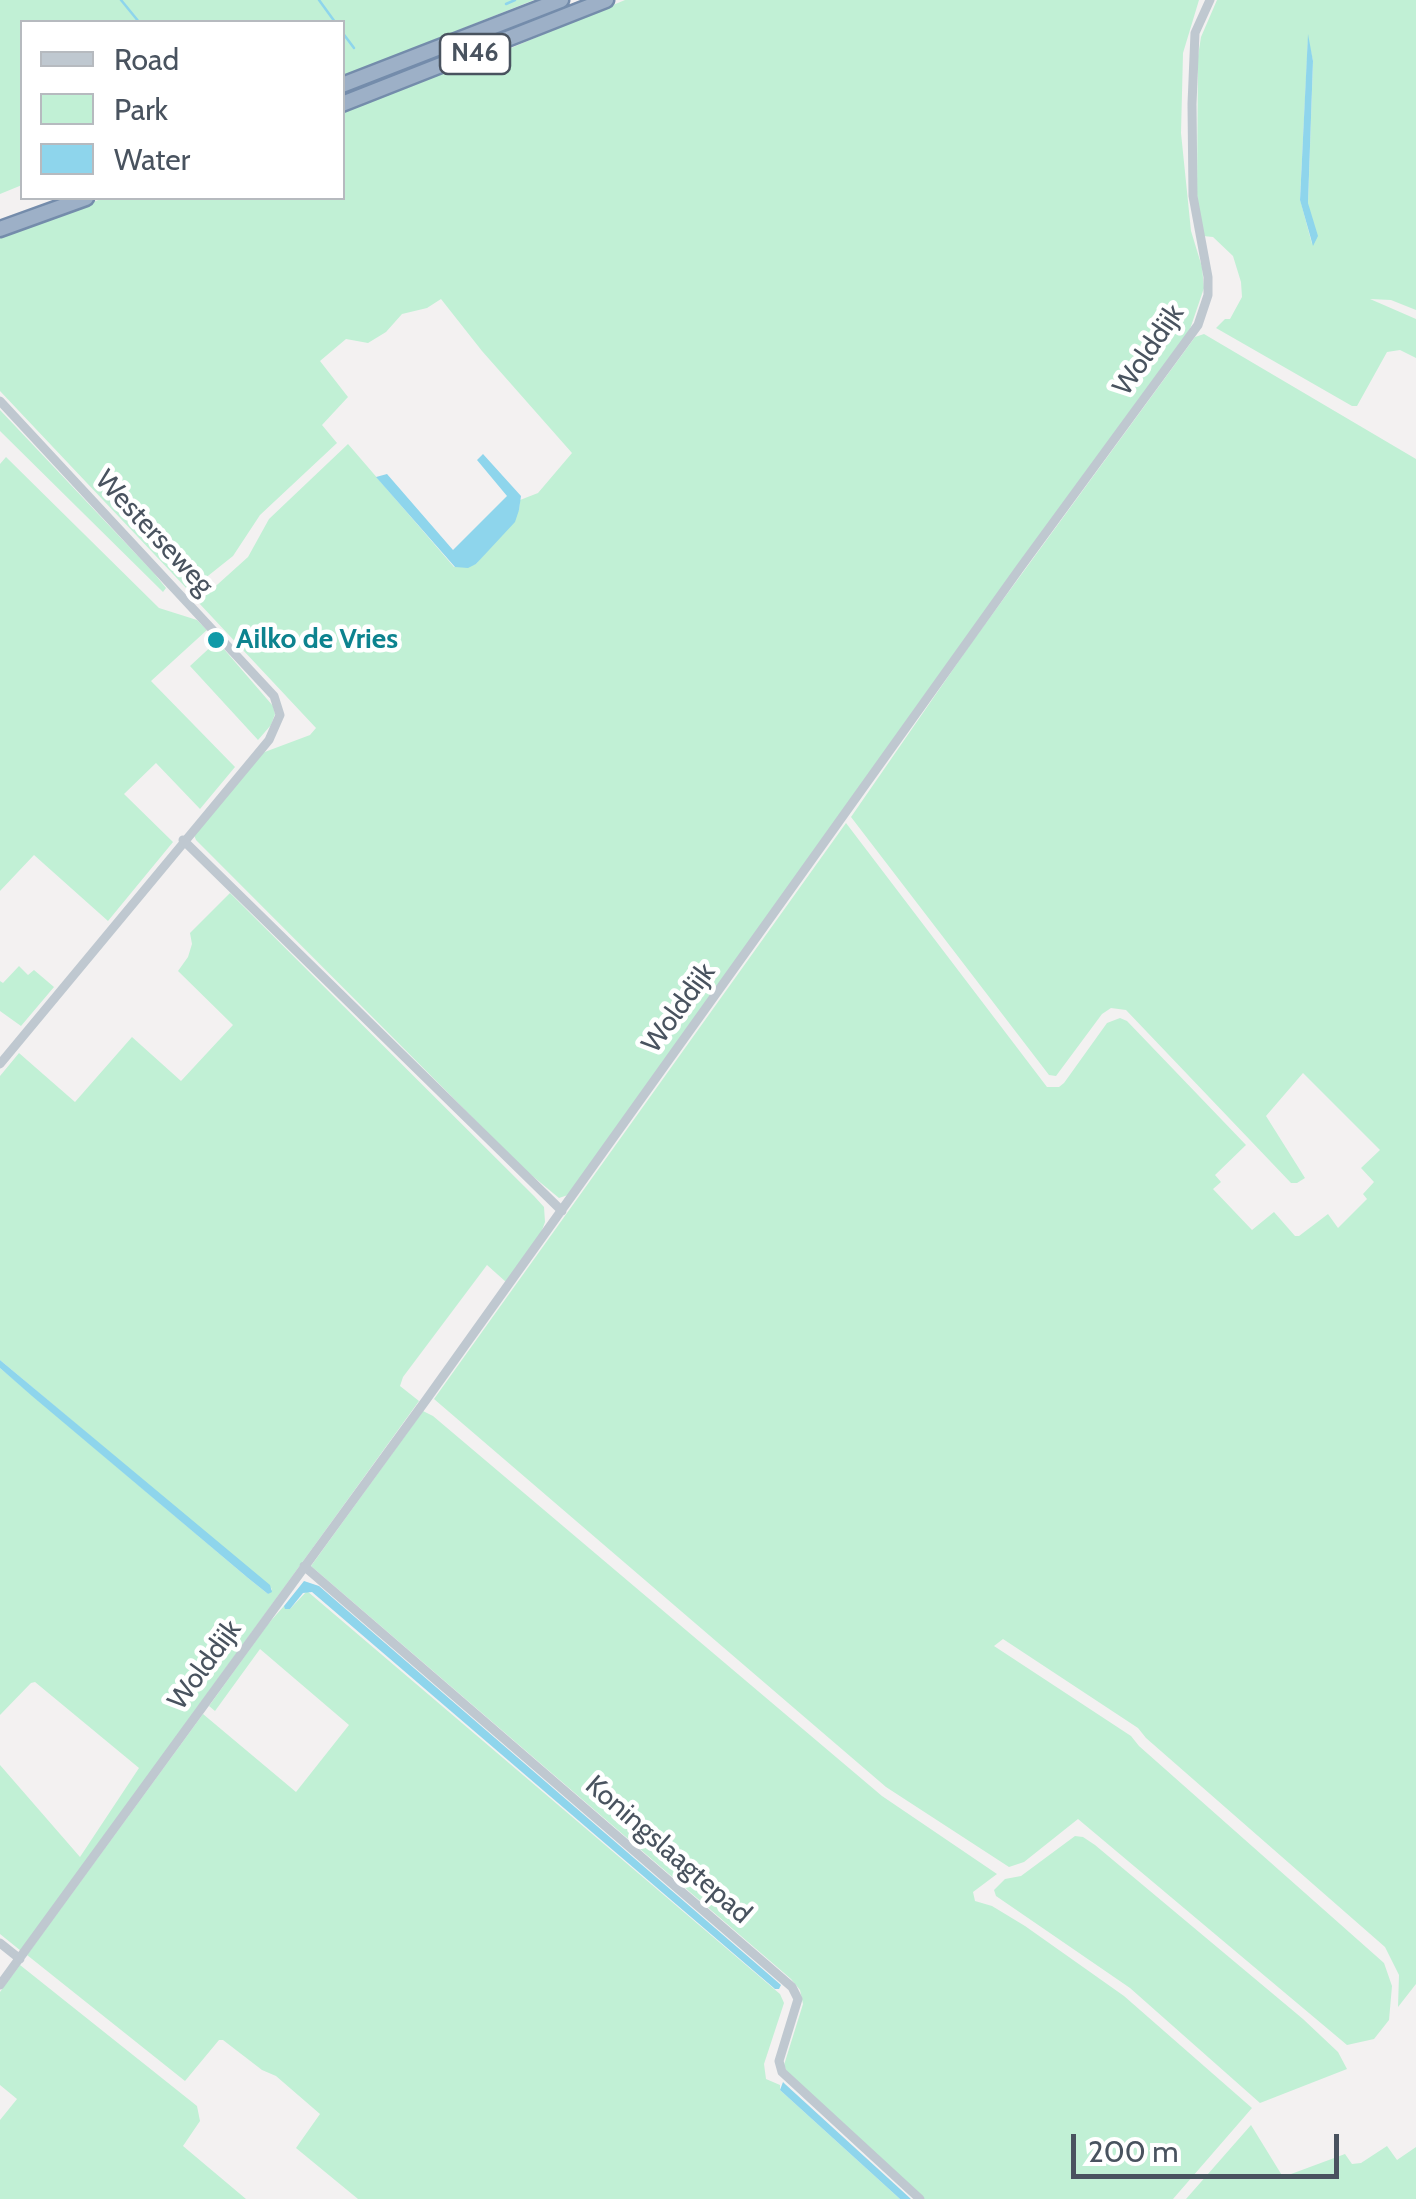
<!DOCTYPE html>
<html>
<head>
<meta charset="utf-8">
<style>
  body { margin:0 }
  #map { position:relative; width:1416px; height:2199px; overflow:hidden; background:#f3f1f1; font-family:Cabin,sans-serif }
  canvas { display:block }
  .legend { position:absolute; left:20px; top:20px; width:325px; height:180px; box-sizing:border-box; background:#fff; border:2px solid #b6babf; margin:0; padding:12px 18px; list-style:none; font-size:30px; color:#49535f }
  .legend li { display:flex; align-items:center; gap:20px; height:50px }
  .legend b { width:50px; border:2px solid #b6babf }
  .scale { position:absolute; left:1071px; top:2134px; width:268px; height:45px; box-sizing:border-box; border:5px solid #49535f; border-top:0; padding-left:12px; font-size:30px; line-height:35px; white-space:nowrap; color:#49535f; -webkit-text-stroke:8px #fff; paint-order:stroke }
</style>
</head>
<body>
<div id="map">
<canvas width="1416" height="2199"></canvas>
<ul class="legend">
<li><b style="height:12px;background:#bfc8d0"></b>Road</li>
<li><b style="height:28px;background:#c1f0d5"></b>Park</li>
<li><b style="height:28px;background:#8ed5ec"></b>Water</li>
</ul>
<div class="scale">200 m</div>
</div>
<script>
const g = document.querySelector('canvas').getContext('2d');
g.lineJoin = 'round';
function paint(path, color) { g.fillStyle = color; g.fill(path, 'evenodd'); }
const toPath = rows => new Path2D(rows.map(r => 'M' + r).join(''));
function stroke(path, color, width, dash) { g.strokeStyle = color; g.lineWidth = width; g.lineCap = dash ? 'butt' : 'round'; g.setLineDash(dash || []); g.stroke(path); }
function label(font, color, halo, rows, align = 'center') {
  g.font = font + ' Cabin,sans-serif'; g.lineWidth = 9; g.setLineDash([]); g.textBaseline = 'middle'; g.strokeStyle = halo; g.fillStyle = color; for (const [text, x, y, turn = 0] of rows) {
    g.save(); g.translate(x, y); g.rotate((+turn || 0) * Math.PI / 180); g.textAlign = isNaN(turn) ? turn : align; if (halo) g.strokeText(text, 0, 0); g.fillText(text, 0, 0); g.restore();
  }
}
const green = toPath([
  [0,0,534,0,343,76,342,22,22,22,22,185,0,194],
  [625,0,1199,0,1183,53,1181,133,1191,231,1202,267,1204,288,1189,332,568,1195,559,1198,524,1169,196,840,194,835,262,753,310,735,316,728,198,602,248,557,269,519,348,444,454,567,476,564,519,510,520,500,538,493,572,453,482,351,441,299,427,308,402,314,386,332,368,343,346,339,320,361,348,397,322,425,337,443,260,515,233,556,189,591,0,391,0,235,104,198,342,198,343,111,511,48],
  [1217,0,1416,0,1416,310,1391,300,1370,299,1416,319,1416,358,1400,350,1387,352,1357,406,1352,406,1216,328,1225,319,1230,319,1242,297,1241,282,1233,256,1213,237,1203,236,1197,195,1198,56,1201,37],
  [1308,39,1313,61,1308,203,1312,244,1300,199],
  [1204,334,1416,459,1416,1984,1398,2007,1399,1975,1385,1947,1146,1738,1138,1728,1003,1639,994,1646,1131,1736,1139,1746,1384,1963,1392,1986,1389,2020,1374,2039,1347,2045,1078,1819,1024,1862,1009,1867,886,1787,434,1399,846,823,1047,1087,1059,1087,1064,1083,1107,1023,1120,1018,1127,1021,1246,1145,1215,1175,1221,1182,1213,1189,1252,1230,1274,1212,1295,1236,1299,1236,1328,1214,1338,1228,1367,1199,1363,1194,1374,1182,1361,1168,1380,1150,1303,1073,1266,1116,1305,1178,1297,1183,1291,1183,1126,1010,1111,1008,1102,1014,1056,1076,1049,1075,851,817,972,642,1195,337],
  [0,410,153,572,166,588,163,592,0,431],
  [6,457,159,608,197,620,207,630,151,681,235,767,200,809,156,763,124,794,173,842,108,921,34,855,0,891,0,464],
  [217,641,273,706,275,714,271,725,258,740,190,666],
  [230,893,534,1196,544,1207,545,1222,541,1233,506,1282,487,1265,403,1377,400,1386,419,1401,21,1951,0,1934,0,1765,80,1857,139,1768,35,1682,31,1683,0,1715,0,1368,248,1578,268,1594,272,1589,0,1360,0,1076,19,1053,75,1102,132,1037,181,1081,233,1025,178,971,188,957,192,944,190,933],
  [19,966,28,975,34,970,54,987,21,1026,0,1011,0,981,3,983],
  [423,1411,433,1416,882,1796,997,1874,973,1892,975,1901,992,1906,1025,1926,1124,1996,1252,2108,1173,2199,924,2199,787,2072,784,2065,803,2004,800,1990,791,1979,311,1566],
  [307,1591,780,1994,784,2003,764,2064,766,2079,780,2085,780,2090,900,2199,358,2199,296,2148,320,2114,276,2076,262,2070,223,2040,219,2040,185,2081,27,1955,203,1714,296,1792,349,1725,260,1649,215,1711,209,1706,268,1624,284,1606,290,1609],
  [1075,1836,1083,1837,1095,1845,1303,2019,1338,2052,1347,2069,1260,2103,1130,1988,996,1896,994,1890,1005,1879,1021,1876],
  [20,1965,197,2106,200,2121,183,2146,246,2199,0,2199,0,2120,17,2099,0,2085,0,1992],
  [1251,2125,1283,2177,1345,2154,1352,2164,1361,2163,1387,2146,1397,2160,1416,2147,1416,2199,1186,2199]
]);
const water = toPath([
  [1308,34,1313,61,1308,203,1318,236,1313,246,1300,200],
  [483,454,521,496,519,510,515,522,476,564,468,568,455,567,376,477,387,474,453,550,507,496,477,460],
  [0,1360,270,1585,272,1592,268,1594,248,1578,32,1396,0,1368],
  [304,1581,319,1586,781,1985,779,1989,775,1989,312,1592,303,1593,290,1609,285,1609,284,1606],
  [783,2082,785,2084,911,2199,900,2199,780,2090]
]);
const stream = toPath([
  [121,0,139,22],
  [319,0,335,22],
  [506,4,515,0],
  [342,32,354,48]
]);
const minor = toPath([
  [0,401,274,696,280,715,269,740,0,1064],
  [183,840,562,1211],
  [304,1566,792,1987,798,1999,779,2061,782,2072,920,2199],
  [0,1943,20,1959],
  [0,1985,426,1400,1020,568,1198,325,1208,295,1208,277,1193,196,1192,104,1195,33,1210,0]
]);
const trunk = toPath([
  [342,85,561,0],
  [342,104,606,0],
  [0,229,86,198]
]);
const markers = [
  [216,640,10,"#0f9aa8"]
];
const shields = [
  [475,54,70]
];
const shieldNames = [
  ["N46",475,54]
];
const streetNames = [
  ["Wolddijk",1149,350,-56],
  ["Westerseweg",154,533,47],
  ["Wolddijk",679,1008,-54],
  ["Wolddijk",205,1665,-54],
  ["Koningslaagtepad",668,1850,41]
];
const cultureNames = [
  ["Ailko de Vries",236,640]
];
paint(green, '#c1f0d5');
paint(water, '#8ed5ec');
stroke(stream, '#8ed5ec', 2.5);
stroke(trunk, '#748cab', 19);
stroke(minor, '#bfc8d0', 9);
stroke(trunk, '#9db0c7', 14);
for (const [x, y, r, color] of markers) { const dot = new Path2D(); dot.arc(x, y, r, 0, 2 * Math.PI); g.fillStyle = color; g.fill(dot); stroke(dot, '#fff', 4); }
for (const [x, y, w] of shields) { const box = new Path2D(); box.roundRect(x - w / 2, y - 20, w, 40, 8); g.fillStyle = '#fff'; g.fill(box); stroke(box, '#49535f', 2.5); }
label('bold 25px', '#49535f', null, shieldNames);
label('28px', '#49535f', '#fff', streetNames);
label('bold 28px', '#0d838f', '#fff', cultureNames, 'left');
</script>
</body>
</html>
